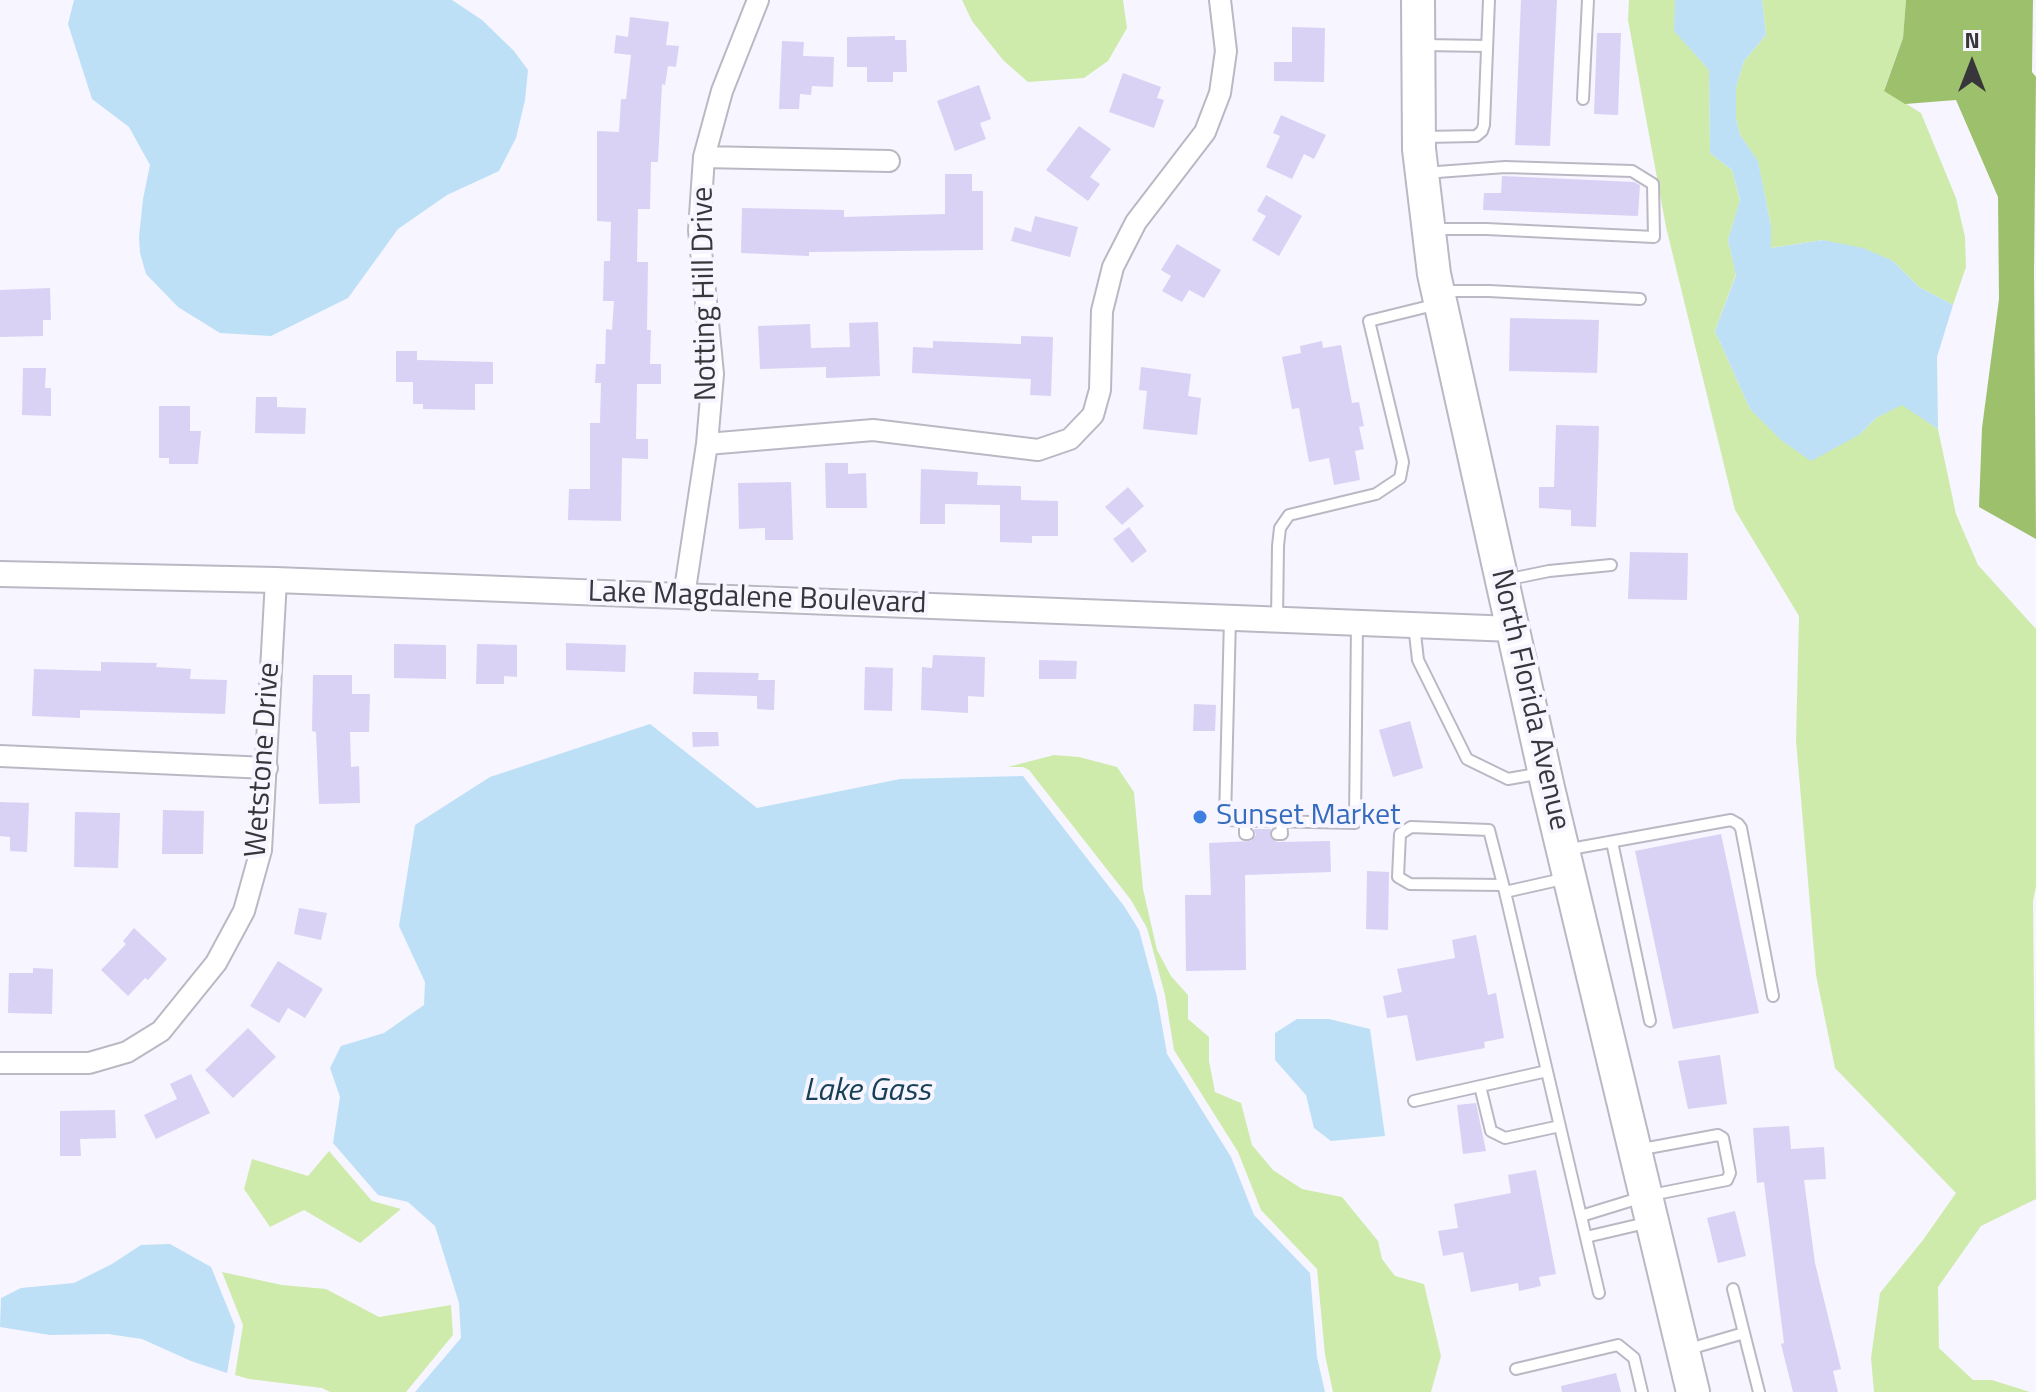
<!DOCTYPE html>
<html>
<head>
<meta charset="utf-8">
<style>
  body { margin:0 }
  #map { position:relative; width:2036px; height:1392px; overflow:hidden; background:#f7f5ff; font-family:"Titillium Web",sans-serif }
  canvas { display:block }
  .north { position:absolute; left:1932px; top:24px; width:80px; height:80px; -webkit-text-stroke:6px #f7f5ff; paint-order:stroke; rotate:0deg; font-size:22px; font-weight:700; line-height:32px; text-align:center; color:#37363a }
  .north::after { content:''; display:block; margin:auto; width:28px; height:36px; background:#37363a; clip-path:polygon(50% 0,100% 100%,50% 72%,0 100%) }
</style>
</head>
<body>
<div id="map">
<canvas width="2036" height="1392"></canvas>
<div class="north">N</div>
</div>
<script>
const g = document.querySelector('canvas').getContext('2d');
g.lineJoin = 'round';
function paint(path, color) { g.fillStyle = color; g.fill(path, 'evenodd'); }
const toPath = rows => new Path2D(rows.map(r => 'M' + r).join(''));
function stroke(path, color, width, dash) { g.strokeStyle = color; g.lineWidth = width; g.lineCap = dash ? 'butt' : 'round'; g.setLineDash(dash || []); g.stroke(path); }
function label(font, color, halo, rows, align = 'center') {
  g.font = font + ' "Titillium Web",sans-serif'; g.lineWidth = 8; g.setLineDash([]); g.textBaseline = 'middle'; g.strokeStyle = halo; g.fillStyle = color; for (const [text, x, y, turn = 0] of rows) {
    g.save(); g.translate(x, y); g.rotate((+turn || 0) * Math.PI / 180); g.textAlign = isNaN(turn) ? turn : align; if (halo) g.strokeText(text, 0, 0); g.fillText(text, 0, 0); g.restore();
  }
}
const green = toPath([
  [962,0,1123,0,1127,28,1108,61,1084,78,1028,82,1003,60,972,21],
  [1629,0,1675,0,1675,31,1709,70,1710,153,1732,170,1740,201,1728,240,1736,274,1715,331,1750,409,1859,435,1876,418,1902,404,1938,429,1956,514,1978,565,2036,629,2036,886,2033,901,2036,1199,1981,1226,1938,1287,1939,1348,1973,1380,1992,1380,2030,1392,1874,1392,1871,1358,1880,1293,1923,1240,1956,1193,1835,1068,1816,975,1796,740,1799,616,1735,510,1666,227,1628,20],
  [1762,0,1906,0,1903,38,1884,90,1921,113,1956,198,1965,237,1966,267,1953,305,1919,287,1893,261,1823,240,1771,248,1771,226,1758,162,1740,135,1736,118,1736,87,1744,61,1766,35],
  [1054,755,1079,757,1117,767,1134,792,1143,889,1157,950,1171,976,1188,995,1188,1019,1209,1037,1209,1061,1215,1092,1241,1103,1252,1145,1273,1170,1302,1189,1342,1197,1378,1241,1382,1259,1395,1276,1424,1284,1441,1356,1431,1392,1333,1392,1325,1355,1317,1269,1261,1210,1238,1152,1174,1050,1165,995,1147,928,1131,900,1029,770,1023,767,1008,767],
  [329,1151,372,1201,401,1209,360,1243,304,1210,270,1227,244,1189,252,1159,308,1176],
  [222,1272,282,1285,326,1289,379,1317,451,1305,453,1335,406,1392,330,1392,322,1388,249,1379,235,1375,243,1325]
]);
const forest = toPath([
  [1906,0,2033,0,2032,72,2036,77,2034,272,2036,539,1979,507,1982,428,1999,299,1998,197,1956,100,1905,104,1884,91,1903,38]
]);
const water = toPath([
  [74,0,452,0,482,20,514,51,528,70,525,100,516,138,499,171,447,195,398,229,348,298,271,336,220,333,178,307,146,274,140,253,139,237,143,199,150,165,129,127,92,99,68,24],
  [1675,0,1762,0,1766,35,1744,61,1736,87,1736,118,1740,135,1758,161,1771,226,1771,248,1823,240,1863,248,1893,261,1919,287,1953,305,1937,357,1938,429,1902,405,1876,418,1859,435,1811,461,1781,440,1750,409,1715,331,1736,275,1728,240,1740,200,1732,170,1710,153,1709,70,1674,31],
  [650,724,757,808,900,779,1023,776,1124,906,1139,930,1157,997,1167,1054,1231,1157,1254,1215,1310,1273,1317,1357,1325,1392,415,1392,461,1338,459,1303,435,1226,408,1202,378,1195,333,1143,340,1097,330,1068,341,1046,384,1033,424,1005,425,982,399,926,415,825,490,777],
  [1297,1019,1329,1019,1370,1029,1385,1136,1331,1141,1314,1128,1306,1095,1275,1060,1275,1033],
  [170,1244,211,1267,235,1326,227,1373,191,1361,142,1339,108,1334,50,1335,0,1327,1,1298,21,1288,74,1283,112,1264,141,1245]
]);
const building = toPath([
  [1521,0,1557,0,1550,146,1515,145],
  [630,17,669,22,666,45,679,46,676,67,668,66,665,85,662,84,658,162,651,162,650,209,638,209,637,262,648,262,647,330,651,330,650,364,661,364,661,384,637,384,636,439,648,439,648,459,622,458,621,521,568,520,569,489,590,489,590,423,600,423,601,383,595,383,596,364,605,364,606,329,612,330,614,301,603,301,604,261,610,261,611,222,597,221,597,131,619,132,621,99,626,99,631,55,614,53,616,35,628,37],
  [1292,27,1325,28,1324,82,1274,81,1274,62,1292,62],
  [1597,33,1621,33,1618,115,1594,114],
  [895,36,895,40,906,40,907,72,893,72,893,82,867,82,867,67,847,67,847,37],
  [782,41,804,42,803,56,834,57,833,87,812,86,811,95,800,94,799,109,779,109],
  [1123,73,1161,87,1157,98,1164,100,1154,128,1109,112],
  [979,85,991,119,980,123,986,139,955,151,937,101],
  [1281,115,1326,135,1314,159,1304,154,1292,179,1266,167,1280,136,1273,133],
  [1079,126,1111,149,1090,177,1100,184,1088,201,1046,170],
  [945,174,972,174,972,191,983,191,983,250,809,252,809,256,741,253,742,208,844,210,844,217,945,214],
  [1502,176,1634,182,1640,185,1638,216,1483,210,1484,193,1501,193],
  [1266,195,1302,216,1279,256,1252,240,1266,216,1257,211],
  [1035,216,1078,227,1070,257,1011,241,1015,227,1031,232],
  [1177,244,1221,270,1204,298,1189,290,1182,302,1162,291,1171,276,1161,270],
  [50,288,51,320,43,320,43,336,0,337,0,290],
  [1510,318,1599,320,1597,373,1509,371],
  [878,322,880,376,826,378,826,367,760,369,758,326,810,324,811,348,850,347,849,323],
  [1021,336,1053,337,1051,396,1030,395,1031,379,912,373,913,347,933,348,933,341,1021,344],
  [1322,341,1323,348,1341,345,1352,403,1359,402,1364,426,1359,427,1364,449,1355,451,1360,480,1334,485,1329,458,1309,462,1299,408,1292,409,1282,357,1301,353,1300,346],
  [396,351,417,351,417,360,493,362,493,384,475,384,475,410,423,409,423,404,413,404,413,382,396,382],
  [1141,367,1191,374,1188,396,1201,398,1197,435,1143,429,1147,391,1139,390],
  [23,368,46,368,45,388,51,388,51,416,22,415],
  [256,397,277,397,277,407,306,408,305,434,255,433],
  [159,406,190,406,190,431,201,431,198,464,169,464,169,458,159,458],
  [1556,425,1599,426,1596,527,1571,526,1571,510,1539,508,1539,487,1554,487],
  [825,463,848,463,848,474,866,473,867,508,826,508],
  [921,469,978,472,977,485,1021,486,1021,500,1058,501,1058,536,1032,536,1032,543,1000,542,1000,505,945,504,945,524,920,524],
  [791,482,793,540,765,540,765,528,739,529,738,483],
  [1128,487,1144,506,1122,525,1105,507],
  [1129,527,1147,551,1132,563,1113,539],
  [1630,552,1688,553,1687,600,1628,599],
  [566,643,626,645,625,672,566,670],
  [394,644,446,645,446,679,394,678],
  [477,644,517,645,517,677,504,676,504,684,476,684],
  [933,655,985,657,984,697,968,696,968,713,921,710,922,667,932,668],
  [1039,660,1077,661,1076,679,1039,679],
  [101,662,157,663,156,667,191,669,190,679,227,680,225,714,80,710,80,718,32,716,34,669,101,671],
  [865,667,893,668,892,711,864,710],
  [694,672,759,673,758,680,775,680,774,710,757,709,757,696,693,694],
  [313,675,352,675,352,694,370,694,369,732,350,732,351,767,359,766,360,803,319,804,316,732,312,731],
  [1194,704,1216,705,1215,731,1193,731],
  [1410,721,1423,768,1393,777,1379,730],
  [692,732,718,732,719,746,693,747],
  [0,802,29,803,27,852,10,851,10,837,0,836],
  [163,810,204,811,203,854,162,854],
  [75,812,120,813,118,868,74,867],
  [1254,829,1271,829,1270,837,1277,842,1330,841,1331,872,1245,875,1246,970,1186,971,1185,895,1211,895,1209,843,1251,841,1256,835],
  [1721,834,1759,1013,1673,1029,1635,851],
  [1367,871,1389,872,1388,930,1366,929],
  [299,908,327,913,321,940,294,934],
  [134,928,167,959,148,980,145,978,128,996,101,970,126,944,123,941],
  [1476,935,1488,995,1496,993,1504,1038,1484,1042,1485,1048,1416,1061,1407,1015,1387,1018,1383,996,1402,992,1397,969,1455,958,1452,940],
  [278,961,323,989,305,1018,288,1008,279,1023,250,1006],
  [33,968,53,969,52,1014,8,1013,9,973,33,973],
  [248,1028,276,1057,233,1098,205,1070],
  [1720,1055,1727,1104,1688,1109,1678,1061],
  [191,1074,210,1113,156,1139,144,1115,177,1099,170,1084],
  [1476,1103,1486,1151,1463,1154,1457,1105],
  [115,1110,116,1138,80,1139,81,1156,60,1156,60,1111],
  [1789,1126,1791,1149,1824,1147,1826,1179,1804,1180,1815,1263,1841,1369,1833,1371,1838,1392,1793,1392,1781,1344,1784,1343,1764,1182,1757,1183,1753,1128],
  [1536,1170,1556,1274,1539,1277,1541,1286,1519,1291,1518,1283,1471,1292,1463,1252,1443,1256,1438,1231,1458,1228,1454,1204,1511,1193,1508,1175],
  [1735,1211,1746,1256,1718,1263,1707,1218],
  [1616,1373,1621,1392,1562,1392,1561,1386]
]);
const service = toPath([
  [1423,45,1487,46],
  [1583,99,1588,0],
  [1425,137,1476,136,1482,131,1484,125,1489,0],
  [1424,173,1505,167,1632,171,1653,184,1654,237,1486,229,1432,229],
  [1444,291,1489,291,1640,299],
  [1505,580,1549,571,1611,565],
  [1230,618,1225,820,1355,823,1357,623],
  [1277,620,1278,546,1280,528,1289,515,1376,494,1400,478,1403,462,1369,321,1438,304],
  [1414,625,1418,660,1467,759,1508,779,1542,773],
  [1245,820,1245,834,1248,834],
  [1277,834,1282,834,1281,821],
  [1612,842,1650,1021],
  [1565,850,1731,820,1738,824,1741,828,1773,996],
  [1567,878,1505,892,1599,1293],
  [1503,885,1410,884,1398,877,1400,834,1411,827,1489,830,1505,892],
  [1480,1086,1491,1131,1505,1138,1560,1126],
  [1414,1101,1547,1071],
  [1581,1216,1646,1196,1727,1180,1730,1173,1723,1138,1718,1135,1637,1150],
  [1586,1237,1650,1222],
  [1733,1289,1744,1333],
  [1689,1349,1744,1333,1759,1392],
  [1516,1369,1618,1345,1634,1358,1642,1392]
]);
const minor = toPath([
  [704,157,889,161],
  [707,444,873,430,1038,450,1070,439,1093,415,1100,390,1102,311,1113,267,1136,222,1205,132,1220,93,1226,51,1220,0],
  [684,596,707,444,713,374,699,230,704,157,722,91,758,0],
  [0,756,267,768],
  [0,1063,89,1063,127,1052,161,1031,216,963,244,911,261,850,276,580]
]);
const tertiary = toPath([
  [0,574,276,580,1513,629]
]);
const primary = toPath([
  [1418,0,1419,149,1434,274,1548,788,1693,1392]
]);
const markers = [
  [1200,817,8,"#3f7fe0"]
];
const streetNames = [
  ["Notting Hill Drive",706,294,-91],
  ["Lake Magdalene Boulevard",757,599,2],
  ["North Florida Avenue",1529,700,77],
  ["Wetstone Drive",264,760,-86]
];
const shopNames = [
  ["Sunset Market",1216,817]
];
const waterNames = [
  ["Lake Gass",867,1092]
];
paint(green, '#cfebac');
paint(forest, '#9dc06c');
paint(water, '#bde0f6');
paint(building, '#d9d2f4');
stroke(service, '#bbb8c4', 14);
stroke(minor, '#bbb8c4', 24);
stroke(tertiary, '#bbb8c4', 28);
stroke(primary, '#bbb8c4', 36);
stroke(service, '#fff', 10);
stroke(minor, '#fff', 20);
stroke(tertiary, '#fff', 24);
stroke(primary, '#fff', 32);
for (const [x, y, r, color] of markers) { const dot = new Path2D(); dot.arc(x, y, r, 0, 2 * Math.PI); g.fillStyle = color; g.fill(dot); stroke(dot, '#f7f5ff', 3); }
label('30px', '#37363a', '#f7f5ff', streetNames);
label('30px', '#366cbe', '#f7f5ff', shopNames, 'left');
label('italic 32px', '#173f55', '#f7f5ff', waterNames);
</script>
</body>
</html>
